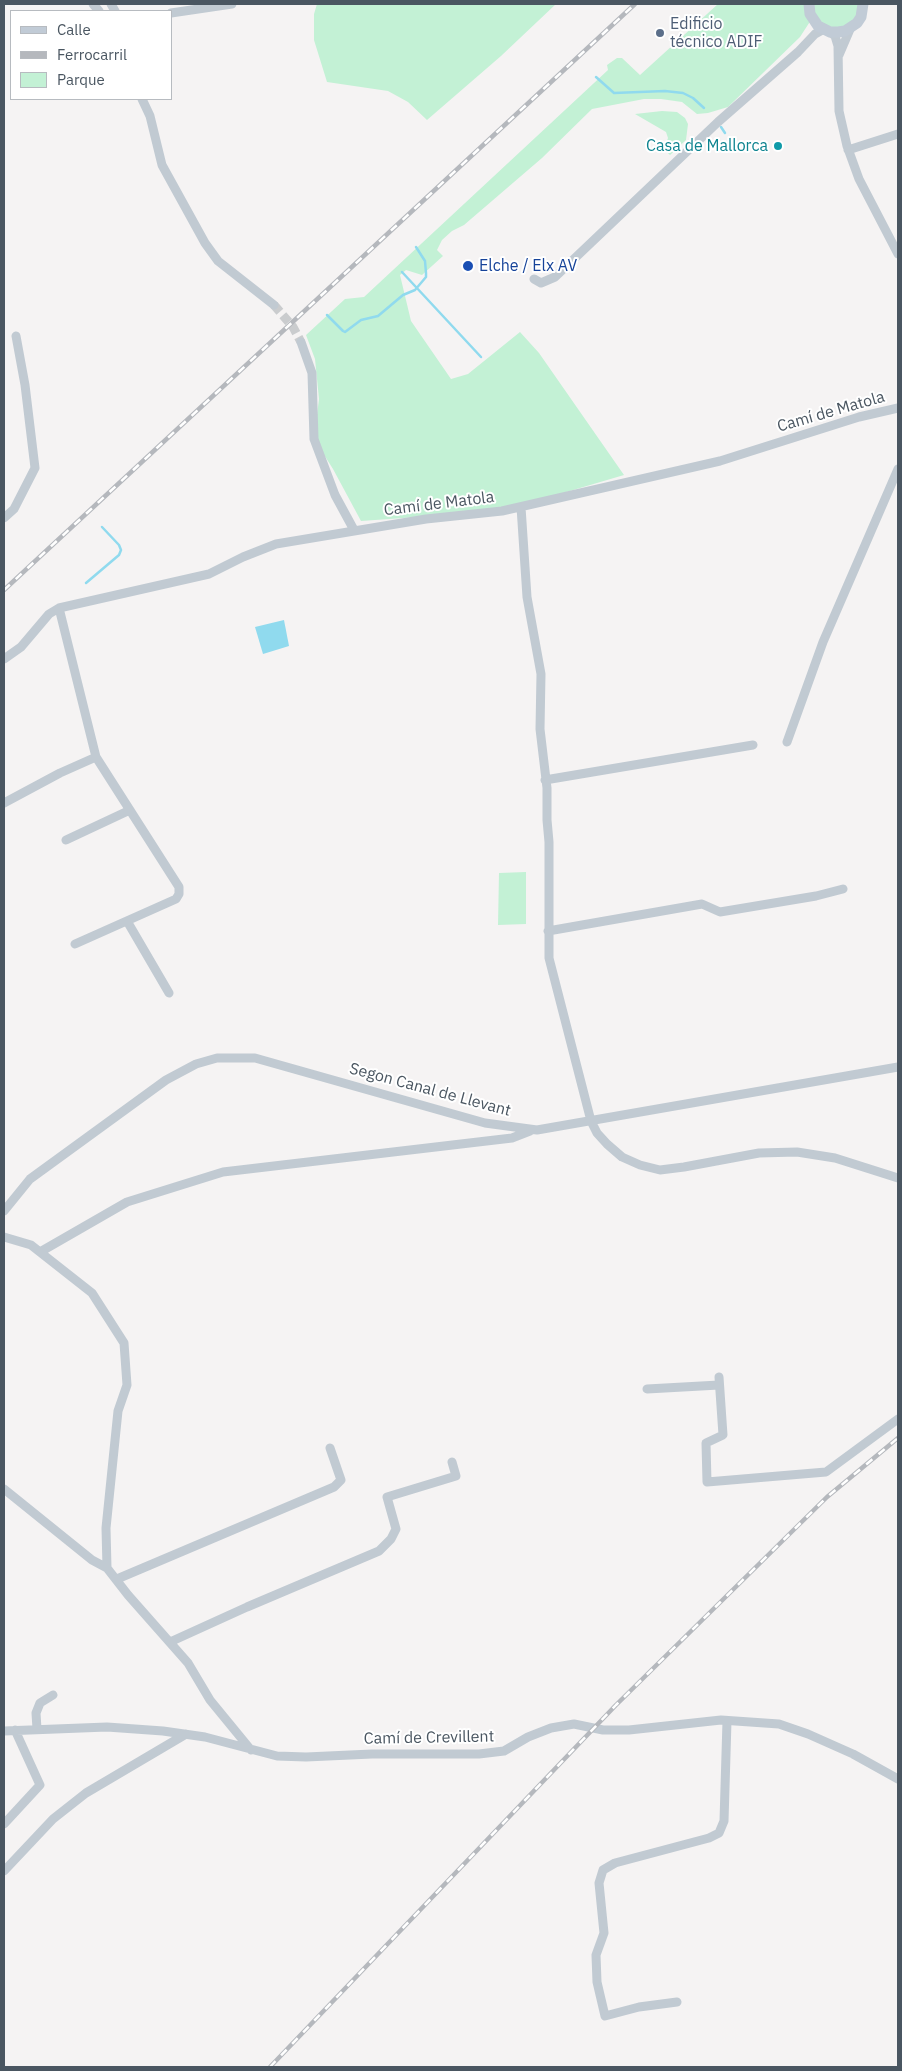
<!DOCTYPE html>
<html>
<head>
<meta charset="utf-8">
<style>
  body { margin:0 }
  #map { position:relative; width:902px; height:2071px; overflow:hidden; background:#f5f3f3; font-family:"IBM Plex Sans",sans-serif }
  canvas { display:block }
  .frame { position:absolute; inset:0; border:5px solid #4a5661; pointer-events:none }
  .legend { position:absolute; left:10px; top:10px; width:162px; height:90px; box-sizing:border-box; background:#fff; border:1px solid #b7bbc0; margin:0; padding:6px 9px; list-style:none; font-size:15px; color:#4a5661 }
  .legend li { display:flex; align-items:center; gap:10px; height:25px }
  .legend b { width:25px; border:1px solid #b7bbc0 }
</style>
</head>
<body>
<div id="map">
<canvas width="902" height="2071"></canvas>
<div class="frame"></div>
<ul class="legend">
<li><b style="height:6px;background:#c1cbd6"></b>Calle</li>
<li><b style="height:6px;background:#b5b8bd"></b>Ferrocarril</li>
<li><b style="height:14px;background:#c3f1d5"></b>Parque</li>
</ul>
</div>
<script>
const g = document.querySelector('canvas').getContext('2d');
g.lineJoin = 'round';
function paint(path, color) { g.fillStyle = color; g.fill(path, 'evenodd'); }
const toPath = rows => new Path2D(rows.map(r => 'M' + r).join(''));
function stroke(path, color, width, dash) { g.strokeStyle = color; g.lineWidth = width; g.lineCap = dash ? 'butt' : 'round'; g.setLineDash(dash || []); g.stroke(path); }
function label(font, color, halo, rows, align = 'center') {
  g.font = font + ' "IBM Plex Sans",sans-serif'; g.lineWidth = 4; g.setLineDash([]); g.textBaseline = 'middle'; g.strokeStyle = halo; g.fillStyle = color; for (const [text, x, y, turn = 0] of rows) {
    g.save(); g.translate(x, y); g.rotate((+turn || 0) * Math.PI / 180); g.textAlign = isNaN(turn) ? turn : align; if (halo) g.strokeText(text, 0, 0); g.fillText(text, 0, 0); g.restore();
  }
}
const green = toPath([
  [317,4,556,4,501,56,427,120,408,102,388,91,327,82,314,40,314,14],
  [718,4,807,4,811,20,800,37,728,107,708,113,697,114,682,102,661,99,644,99,592,109,542,158,464,225,452,231,442,240,437,250,443,256,422,275,406,270,400,275,411,321,451,379,468,374,520,332,539,353,624,475,502,511,361,521,333,469,314,439,319,399,315,359,306,335,345,299,364,297,608,70,607,65,617,58,622,58,640,75],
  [810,4,861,4,859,14,843,29,822,26],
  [662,111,677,112,685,118,688,124,686,140,670,155,664,149,668,138,666,132,635,114],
  [526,872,526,924,498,925,499,873]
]);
const water = toPath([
  [284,620,289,646,263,654,255,627]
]);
const stream = toPath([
  [596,77,614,93,665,91,683,93,693,98,704,108],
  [721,127,725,133],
  [402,272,481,357],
  [327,315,343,331,345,332,361,320,378,316,403,295,415,290,426,277,426,273,425,261,416,247],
  [86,583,119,555,121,550,119,545,102,527]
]);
const streetTunnel = toPath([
  [274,305,293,327,301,342]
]);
const street = toPath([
  [93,4,99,11],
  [111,4,115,11],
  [171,13,232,4],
  [830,32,835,36,838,46,839,111,847,146,859,179,898,254],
  [839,55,851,27],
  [142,99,150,116,162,165,205,243,218,261,274,305],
  [848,150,898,134],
  [534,279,541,283,555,277,718,122,798,52,815,34,824,29],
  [301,342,312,373,314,439,335,495,354,530],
  [521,507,527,597,541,674,540,729,547,788,547,820,549,842,549,958,591,1121,597,1133,607,1144,622,1157,640,1165,660,1170,684,1167,759,1153,797,1152,835,1158,898,1178],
  [4,518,14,509,35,468,25,385,16,336],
  [59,608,96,757,179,887,179,894,176,899,75,944],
  [4,659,21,647,49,614,59,608,209,574,243,557,276,544,426,519,502,511,720,461,859,417,898,408],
  [787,742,823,642,898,469],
  [545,780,753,745],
  [4,803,60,773,96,757],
  [66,840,130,810],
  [127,921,169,993],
  [548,931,702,904,720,912,816,896,843,889],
  [4,1211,30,1179,166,1080,196,1064,217,1058,255,1058,485,1123,537,1130,898,1067],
  [4,1237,31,1245,92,1293,124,1343,127,1385,118,1411,106,1528,107,1568,128,1595,188,1663,210,1700,251,1750],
  [40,1252,127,1202,223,1172,512,1138,530,1131],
  [719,1377,723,1435,706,1443,707,1482,826,1472,898,1419],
  [647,1389,719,1385],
  [4,1489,92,1560,107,1568],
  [117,1579,334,1487,341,1480,330,1448],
  [170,1642,247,1607,379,1551,391,1539,396,1529,387,1497,456,1476,452,1462],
  [37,1729,36,1713,40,1703,53,1695],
  [4,1731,107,1727,163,1731,205,1737,277,1756,306,1757,372,1754,479,1754,504,1751,528,1737,551,1728,574,1724,603,1730,629,1730,721,1720,779,1724,808,1734,853,1754,898,1779],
  [4,1824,40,1785,15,1730],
  [4,1871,53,1819,86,1793,186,1734],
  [677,2002,639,2007,605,2016,597,1982,596,1955,604,1933,599,1883,603,1870,615,1863,709,1838,719,1833,724,1821,727,1721]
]);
const secondary = toPath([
  [809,4,810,14,818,26,830,32,838,32,845,31,857,23,861,17,863,4]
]);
const rail = toPath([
  [4,590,635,4],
  [270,2067,616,1705,827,1497,898,1438]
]);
const markers = [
  [660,33,5,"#5c6f8a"],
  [778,146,5,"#0f9aa8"],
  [468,266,6,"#1a4fb4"]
];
const serviceNames = [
  ["Edificio",670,24],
  ["técnico ADIF",670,42]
];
const cultureNames = [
  ["Casa de Mallorca",768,146]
];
const transitNames = [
  ["Elche / Elx AV",479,266]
];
const streetNames = [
  ["Camí de Matola",831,412,-16],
  ["Camí de Matola",439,504,-7],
  ["Segon Canal de Llevant",430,1090,15],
  ["Camí de Crevillent",429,1738,-1]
];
paint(green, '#c3f1d5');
paint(water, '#90daee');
stroke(stream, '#90daee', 2.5);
stroke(streetTunnel, '#caccce', 9, [9, 4.5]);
stroke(street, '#c1cad2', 9);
stroke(secondary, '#c1cbd6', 11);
stroke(rail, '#b5b8bd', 4.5);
stroke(rail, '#fff', 2.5, [8]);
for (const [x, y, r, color] of markers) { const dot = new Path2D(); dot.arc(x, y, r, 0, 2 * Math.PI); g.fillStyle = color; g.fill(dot); stroke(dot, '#fff', 2); }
label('16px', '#4e5e75', '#fff', serviceNames, 'left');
label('16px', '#0d838f', '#fff', cultureNames, 'right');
label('16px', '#164399', '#fff', transitNames, 'left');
label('16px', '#4a5661', '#fff', streetNames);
</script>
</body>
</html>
